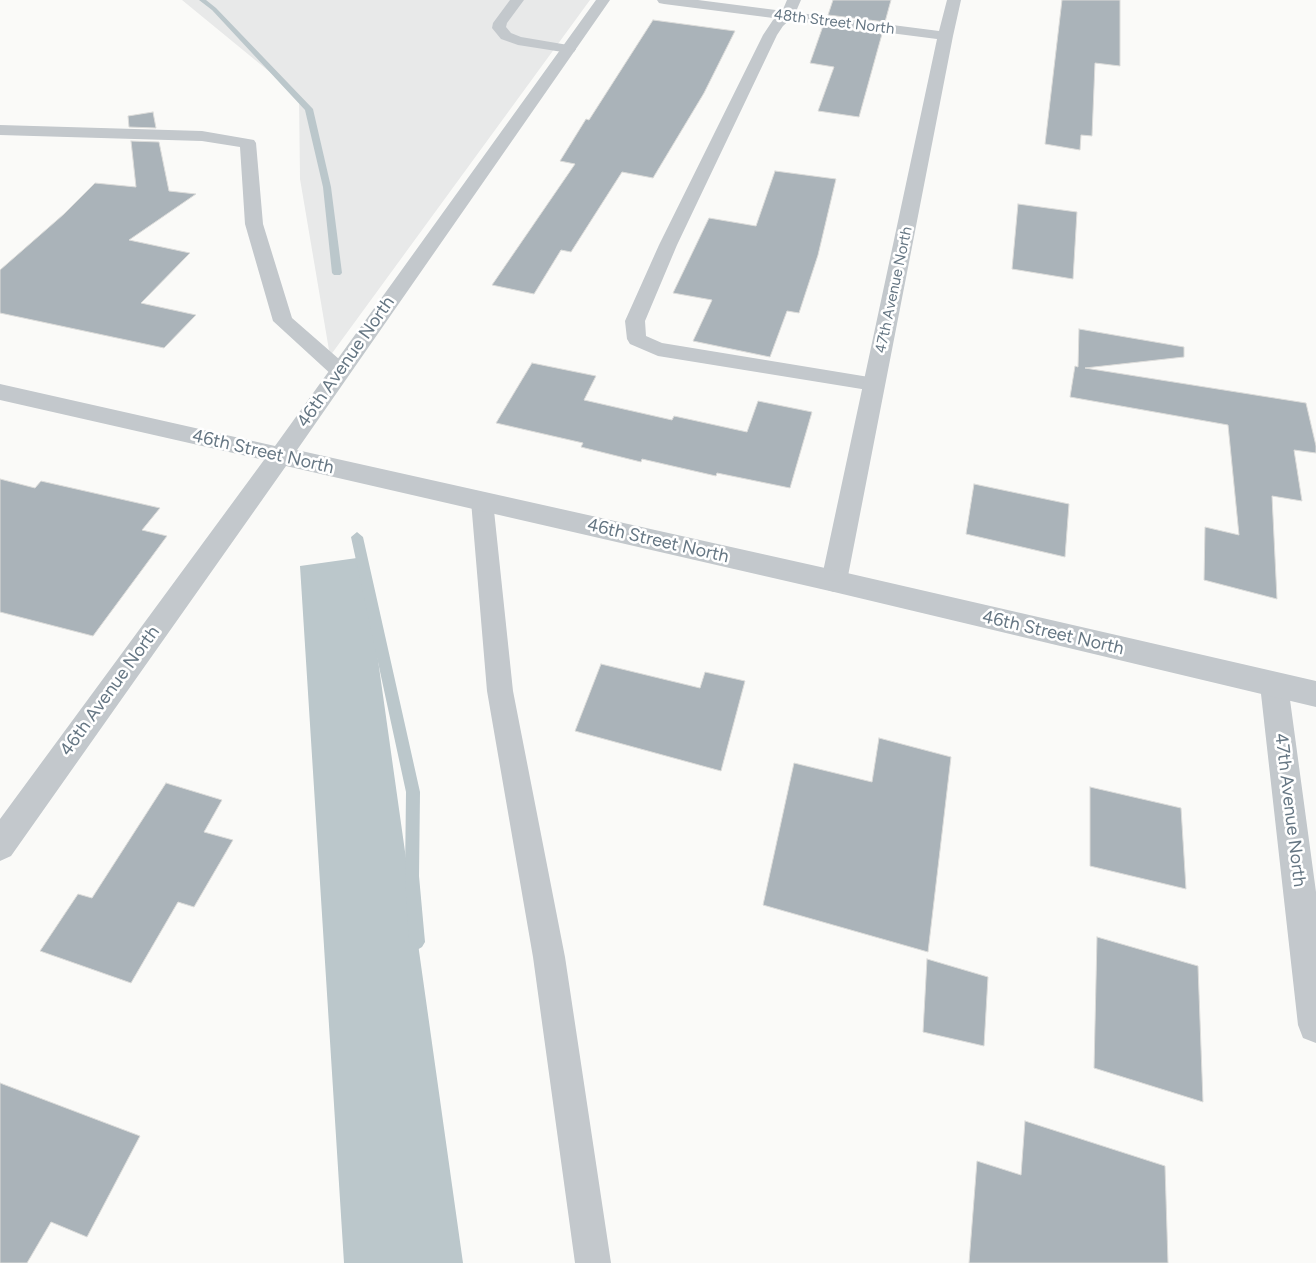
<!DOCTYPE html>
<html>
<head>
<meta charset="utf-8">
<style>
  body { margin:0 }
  canvas { display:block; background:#fafaf8 }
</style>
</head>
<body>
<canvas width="1316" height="1263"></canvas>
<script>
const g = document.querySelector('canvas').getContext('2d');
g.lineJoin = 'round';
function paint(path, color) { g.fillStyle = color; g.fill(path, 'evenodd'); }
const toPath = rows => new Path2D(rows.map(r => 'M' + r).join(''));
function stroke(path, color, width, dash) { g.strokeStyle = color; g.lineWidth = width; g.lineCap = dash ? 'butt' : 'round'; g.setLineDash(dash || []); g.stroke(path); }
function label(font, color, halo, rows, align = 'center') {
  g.font = font + ' Figtree,sans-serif'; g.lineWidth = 5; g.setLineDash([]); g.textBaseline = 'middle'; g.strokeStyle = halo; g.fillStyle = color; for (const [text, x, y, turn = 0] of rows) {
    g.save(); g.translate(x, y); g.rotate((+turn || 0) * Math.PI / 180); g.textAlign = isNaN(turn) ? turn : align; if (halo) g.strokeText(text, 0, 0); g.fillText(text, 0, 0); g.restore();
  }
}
const built = toPath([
  [182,0,590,0,330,356,300,179,299,96]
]);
const water = toPath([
  [364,557,367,582,463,1263,344,1263,300,566]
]);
const stream = toPath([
  [199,0,206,0,216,8,313,109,331,187,342,273,340,275,334,275,332,273,323,187,305,110,212,10,199,0],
  [357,532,363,537,420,792,419,876,425,942,422,947,417,950,412,947,409,942,405,876,406,792,351,537,357,532]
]);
const building = toPath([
  [833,0,891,0,885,22,828,15,833,0],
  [1062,0,1120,0,1120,66,1095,63,1092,136,1081,135,1080,150,1045,144,1062,0],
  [653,20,735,31,704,93,653,178,622,172,571,252,561,250,534,294,492,285,575,164,560,161,586,119,589,120,653,20],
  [823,26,882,34,859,117,818,111,834,67,810,63,823,26],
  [153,112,156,128,129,127,128,116,153,112],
  [131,141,159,142,169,191,196,194,129,240,190,253,141,303,196,315,164,348,0,313,0,270,64,214,95,183,136,187,131,141],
  [775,171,836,179,818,255,799,313,787,311,770,357,693,341,712,300,673,293,709,218,756,226,775,171],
  [1018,204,1077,212,1073,279,1012,269,1018,204],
  [1079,329,1184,347,1184,357,1085,368,1306,403,1316,446,1316,453,1294,450,1302,501,1272,496,1277,599,1204,580,1205,527,1239,535,1228,425,1070,397,1075,366,1078,367,1079,329],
  [532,363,596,376,584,400,672,420,674,416,747,432,758,401,812,412,790,488,717,473,716,476,642,459,641,462,581,447,583,443,496,423,532,363],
  [0,479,35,488,41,481,160,508,142,530,167,536,93,636,0,612,0,479],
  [974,484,1069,504,1065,557,966,534,974,484],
  [601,664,700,688,705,672,745,681,721,771,575,731,601,664],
  [879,738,951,757,928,952,763,905,794,763,872,782,879,738],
  [166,783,222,800,204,832,233,840,194,907,178,902,131,983,40,951,78,894,92,898,166,783],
  [1090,787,1181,808,1186,889,1090,866,1090,787],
  [1097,937,1198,966,1203,1102,1094,1068,1097,937],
  [927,959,988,977,984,1046,923,1032,927,959],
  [0,1083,140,1136,87,1237,51,1222,27,1263,0,1263,0,1083],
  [1025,1121,1165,1166,1168,1263,969,1263,977,1161,1021,1175,1025,1121]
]);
const service = toPath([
  [510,0,524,0,507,23,506,27,511,33,521,37,574,46,576,49,574,52,569,53,518,45,501,39,492,28,493,23,510,0],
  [787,0,801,0,794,16,783,26,777,35,677,245,645,321,646,336,662,343,881,379,884,384,881,389,874,391,658,356,630,344,627,339,625,321,659,245,763,35,773,20,781,14,787,0],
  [0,125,202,131,254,140,256,143,263,224,292,318,347,366,350,371,347,376,340,378,333,376,273,321,245,224,240,147,202,141,0,135,0,125],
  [482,492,490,495,493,501,513,691,565,957,611,1263,575,1263,533,957,487,691,471,501,474,495,482,492]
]);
const minor = toPath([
  [657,0,698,0,939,31,947,0,961,0,953,36,847,581,843,589,834,592,825,589,821,581,937,39,664,4,659,3,657,0],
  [1274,673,1284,676,1288,685,1316,892,1316,1043,1303,1038,1298,1025,1260,685,1264,676,1274,673]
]);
const tertiary = toPath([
  [596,0,610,0,297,450,834,570,1316,681,1316,707,834,592,286,466,11,856,0,861,0,819,264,460,0,400,0,384,275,446,596,0]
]);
const farStreetnames = [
  ["48th Street North",834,22,7],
  ["47th Avenue North",894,290,-78]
];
const streetNames = [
  ["46th Avenue North",346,362,-55],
  ["46th Street North",263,452,13],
  ["46th Street North",658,541,13],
  ["46th Street North",1053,633,13],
  ["46th Avenue North",110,691,-54],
  ["47th Avenue North",1290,810,83]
];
paint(built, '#e8e9e9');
paint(water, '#bbc7cb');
paint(stream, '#bbc7cb');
paint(building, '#aab3b9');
stroke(building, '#dcdcda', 1);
paint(service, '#c3c8cc');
paint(minor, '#c3c8cc');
paint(tertiary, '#c3c8cc');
label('15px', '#657683', '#fff', farStreetnames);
label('18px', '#657683', '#fff', streetNames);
</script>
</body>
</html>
